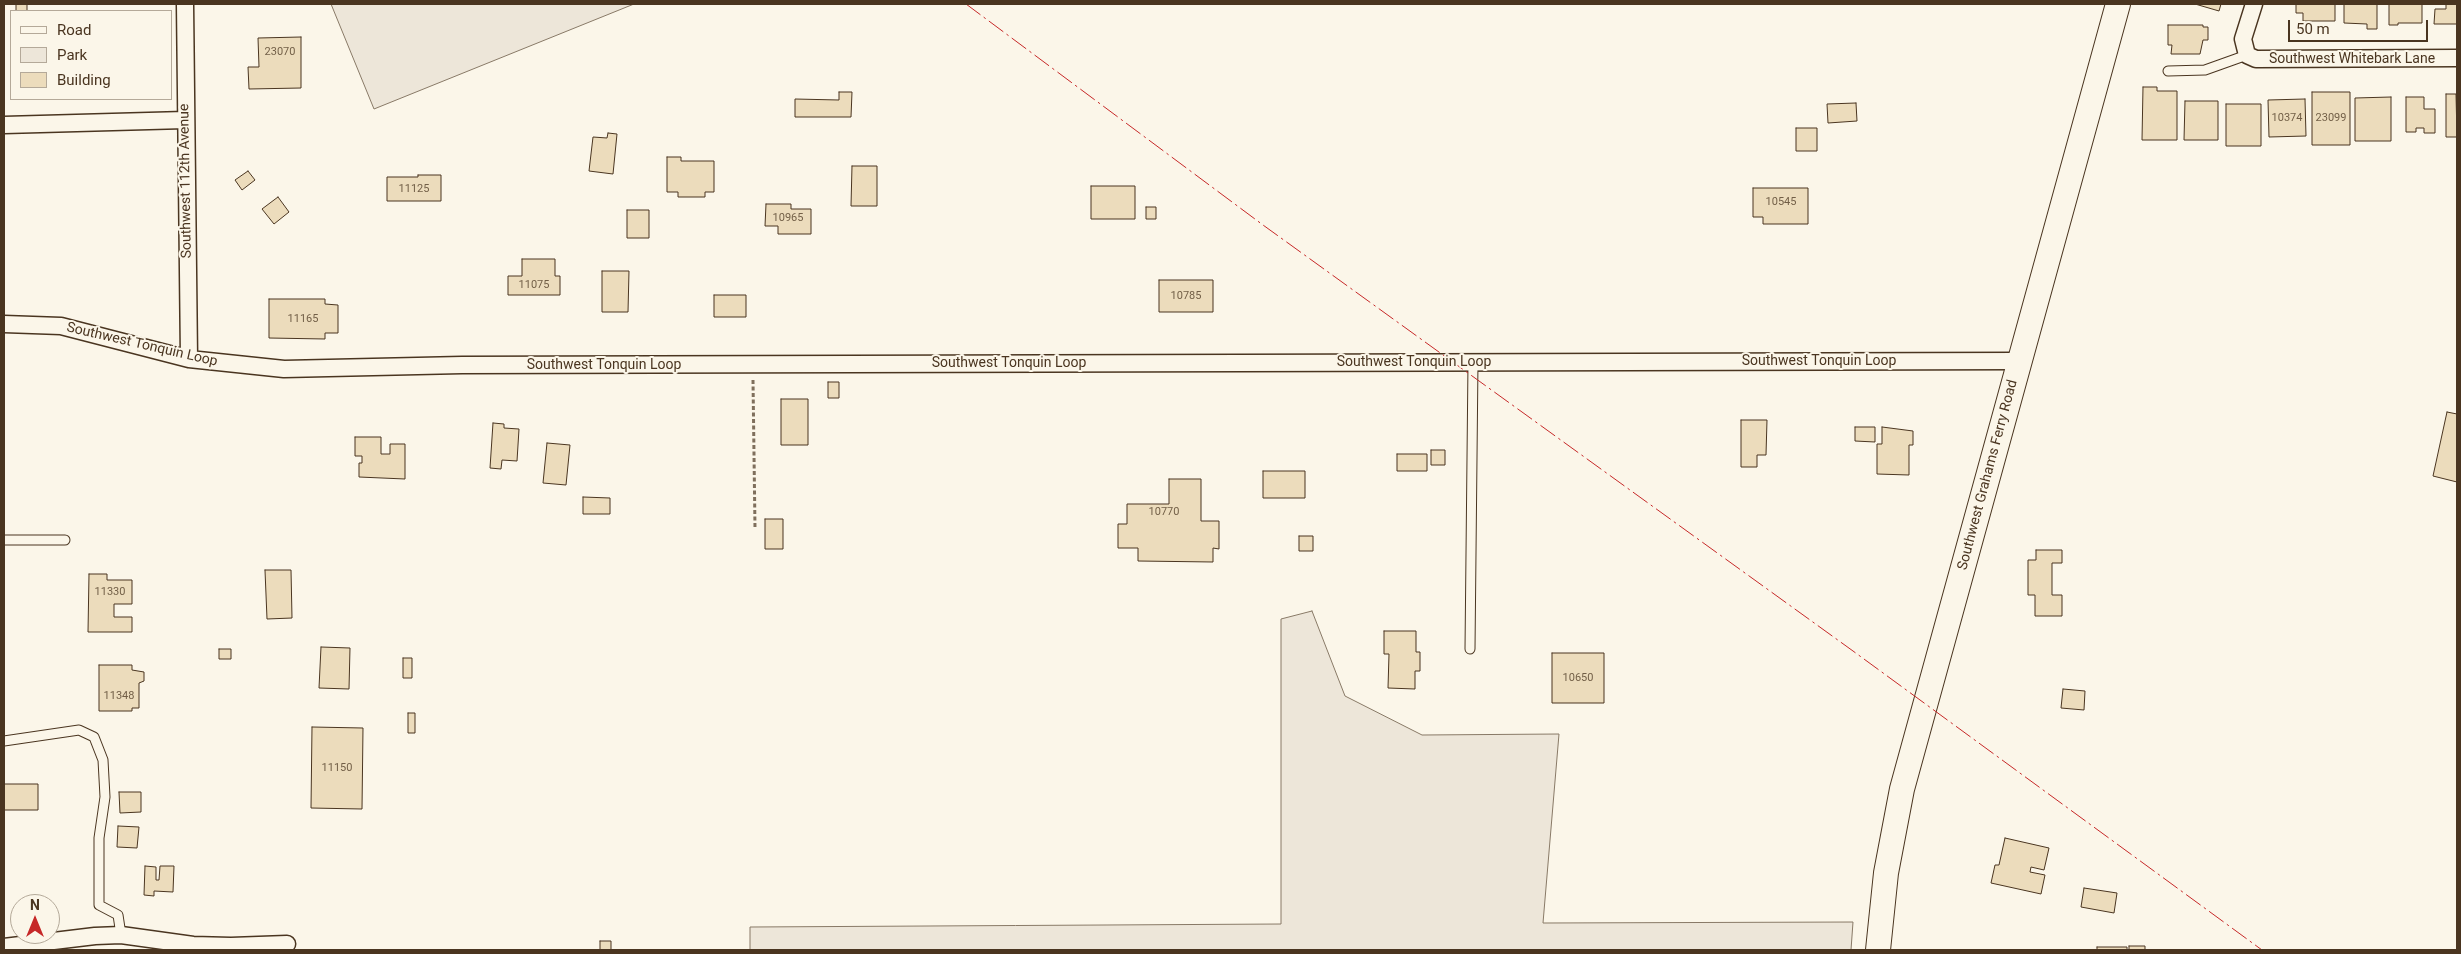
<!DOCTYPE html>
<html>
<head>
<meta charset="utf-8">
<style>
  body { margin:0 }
  #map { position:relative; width:2461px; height:954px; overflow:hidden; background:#fbf6e9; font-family:Roboto,sans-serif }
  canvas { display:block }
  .frame { position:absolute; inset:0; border:5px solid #4a3520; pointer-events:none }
  .legend { position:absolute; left:10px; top:10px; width:162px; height:90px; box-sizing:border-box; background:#fbf6e9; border:1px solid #b4a999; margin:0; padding:6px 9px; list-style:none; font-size:15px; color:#4a3520 }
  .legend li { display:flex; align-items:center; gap:10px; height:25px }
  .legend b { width:25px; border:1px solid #b4a999 }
  .north { position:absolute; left:10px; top:894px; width:50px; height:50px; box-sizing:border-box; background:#fbf6e9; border:1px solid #b4a999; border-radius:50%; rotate:0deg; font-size:14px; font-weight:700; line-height:20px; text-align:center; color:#4a3520 }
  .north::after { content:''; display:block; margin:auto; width:18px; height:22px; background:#c62828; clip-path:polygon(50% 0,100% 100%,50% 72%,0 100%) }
  .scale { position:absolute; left:2288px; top:20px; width:140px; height:22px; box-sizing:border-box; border:2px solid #4a3520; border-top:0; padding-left:6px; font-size:15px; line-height:18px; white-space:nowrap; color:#4a3520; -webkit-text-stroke:4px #fbf6e9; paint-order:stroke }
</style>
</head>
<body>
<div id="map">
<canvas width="2461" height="954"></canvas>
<div class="frame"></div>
<ul class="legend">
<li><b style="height:6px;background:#fbf6e9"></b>Road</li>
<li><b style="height:14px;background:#ede6d9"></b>Park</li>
<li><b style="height:14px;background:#ecdcbc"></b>Building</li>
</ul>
<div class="north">N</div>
<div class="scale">50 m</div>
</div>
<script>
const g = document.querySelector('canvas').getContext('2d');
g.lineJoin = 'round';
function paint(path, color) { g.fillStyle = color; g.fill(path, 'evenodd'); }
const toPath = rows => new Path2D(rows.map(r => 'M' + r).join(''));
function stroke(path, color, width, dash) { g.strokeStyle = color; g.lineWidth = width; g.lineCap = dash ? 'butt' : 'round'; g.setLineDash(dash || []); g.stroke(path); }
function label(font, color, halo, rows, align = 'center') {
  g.font = font + ' Roboto,sans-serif'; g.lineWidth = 4; g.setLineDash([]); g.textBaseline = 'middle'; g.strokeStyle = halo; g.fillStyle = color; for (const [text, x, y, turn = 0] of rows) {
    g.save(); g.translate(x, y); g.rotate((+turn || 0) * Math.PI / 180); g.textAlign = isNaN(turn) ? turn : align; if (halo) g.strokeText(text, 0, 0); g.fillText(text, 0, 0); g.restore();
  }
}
const green = toPath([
  [331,4,634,4,374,109,331,4],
  [1312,611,1345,696,1422,735,1559,734,1543,923,1853,922,1851,950,750,950,750,927,1281,924,1281,619,1312,611]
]);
const building = toPath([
  [16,4,27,4,27,11,16,11,16,4],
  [2195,4,2221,4,2219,11,2195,4],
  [2296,4,2335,4,2335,21,2303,21,2303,13,2296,13,2296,4],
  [2344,4,2377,4,2377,29,2367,29,2367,24,2344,23,2344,4],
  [2389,4,2422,4,2422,23,2398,23,2398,25,2389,25,2389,4],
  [2446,4,2457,4,2457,24,2434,24,2435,9,2446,9,2446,4],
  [2168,25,2203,25,2203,27,2208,27,2208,40,2203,40,2200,54,2171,54,2172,45,2168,45,2168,25],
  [301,37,301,88,249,89,248,67,259,67,258,38,301,37],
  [2143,87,2157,87,2157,91,2177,91,2177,140,2142,140,2143,87],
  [839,92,852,92,851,117,795,117,795,99,839,100,839,92],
  [2312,92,2350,92,2350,145,2312,145,2312,92],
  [2446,94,2456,94,2457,137,2446,137,2446,94],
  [2391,97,2391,141,2355,141,2355,98,2391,97],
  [2406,97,2424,97,2424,109,2435,109,2435,133,2424,133,2424,128,2416,128,2416,132,2406,132,2406,97],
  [2305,99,2306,136,2269,137,2268,100,2305,99],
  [2185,101,2218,101,2218,140,2184,140,2185,101],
  [1856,103,1857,121,1828,123,1827,104,1856,103],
  [2226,104,2261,104,2261,146,2226,146,2226,104],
  [1796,128,1817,128,1817,151,1796,151,1796,128],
  [608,133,617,134,613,174,589,171,593,137,607,138,608,133],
  [667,157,681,157,681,161,714,161,714,192,705,192,705,197,678,197,678,192,667,192,667,157],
  [852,166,877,166,877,206,851,206,852,166],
  [248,171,255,180,242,190,235,180,248,171],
  [418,175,441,175,441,201,387,201,387,177,418,177,418,175],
  [1091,186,1135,186,1135,219,1091,219,1091,186],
  [1753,188,1808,188,1808,224,1763,224,1763,217,1753,217,1753,188],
  [278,197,289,212,274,224,262,209,278,197],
  [766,204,791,204,791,209,811,209,811,234,778,234,778,226,765,226,766,204],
  [1146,207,1156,207,1156,219,1146,219,1146,207],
  [627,210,649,210,649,238,627,238,627,210],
  [522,259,555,259,555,276,560,276,560,295,508,295,508,276,522,276,522,259],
  [602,271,629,271,628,312,602,312,602,271],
  [1159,280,1213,280,1213,312,1159,312,1159,280],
  [714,295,746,295,746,317,714,317,714,295],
  [269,299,325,299,325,304,338,305,338,333,325,333,325,339,269,338,269,299],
  [828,382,839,382,839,398,828,398,828,382],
  [781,399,808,399,808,445,781,445,781,399],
  [2447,412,2457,414,2457,482,2433,476,2447,412],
  [1741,420,1767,420,1766,455,1757,455,1757,467,1741,467,1741,420],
  [493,423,504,424,504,428,519,429,517,461,502,460,501,469,490,468,493,423],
  [1855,427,1875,427,1875,442,1855,441,1855,427],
  [1882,427,1913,431,1913,445,1909,445,1909,475,1877,474,1877,444,1882,444,1882,427],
  [355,437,381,437,381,454,390,454,390,444,405,444,405,479,359,477,359,463,362,463,362,456,355,456,355,437],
  [547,443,570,445,566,485,543,483,547,443],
  [1431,450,1445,450,1445,465,1431,465,1431,450],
  [1397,454,1427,454,1427,471,1397,471,1397,454],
  [1263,471,1305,471,1305,498,1263,498,1263,471],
  [1169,479,1201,479,1201,521,1219,521,1219,549,1213,548,1213,562,1138,561,1138,548,1118,548,1118,524,1127,524,1127,504,1169,504,1169,479],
  [583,497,610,498,610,514,583,514,583,497],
  [765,519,783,519,783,549,765,549,765,519],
  [1299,536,1313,536,1313,551,1299,551,1299,536],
  [2036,550,2062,550,2062,563,2052,563,2052,595,2062,595,2062,616,2035,616,2035,595,2028,595,2028,560,2036,560,2036,550],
  [265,570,291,570,292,618,267,619,265,570],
  [89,574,107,574,107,580,132,580,132,604,114,604,114,617,132,617,132,632,88,632,89,574],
  [1384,631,1416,631,1416,652,1420,652,1420,671,1415,671,1415,689,1388,688,1389,654,1384,654,1384,631],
  [321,647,350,648,349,689,319,688,321,647],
  [219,649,231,649,231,659,219,659,219,649],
  [1552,653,1604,653,1604,703,1552,703,1552,653],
  [403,658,412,658,412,678,403,678,403,658],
  [99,665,132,665,132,670,144,672,144,681,139,683,139,708,132,708,132,711,99,711,99,665],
  [2063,689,2085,691,2084,710,2061,708,2063,689],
  [408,713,415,713,415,733,408,733,408,713],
  [312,727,363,728,362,809,311,808,312,727],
  [4,784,38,784,38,810,4,810,4,784],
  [119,792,141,792,141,812,120,813,119,792],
  [118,826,139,827,137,848,117,847,118,826],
  [2005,838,2049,848,2044,870,2031,867,2030,872,2045,875,2041,894,1991,883,1995,865,1999,865,2005,838],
  [145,866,156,867,156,880,159,880,160,866,174,866,173,892,154,891,154,896,144,895,145,866],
  [2084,888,2117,893,2114,913,2081,907,2084,888],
  [600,941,611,941,611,950,600,950,600,941],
  [2129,946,2145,946,2145,950,2129,950,2129,946],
  [2097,947,2127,947,2127,950,2097,950,2097,947]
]);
const path = toPath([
  [753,380,755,528]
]);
const lane = toPath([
  [2168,71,2205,70,2247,55],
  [4,540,65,540],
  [1470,649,1473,362],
  [4,741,79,730,94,737,103,760,105,797,99,838,99,905,118,915,121,935]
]);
const street = toPath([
  [185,4,189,359],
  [2254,4,2243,39,2247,55,2256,59,2457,58],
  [4,125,185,120],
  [4,324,61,326,189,359,284,369,462,365,2019,361],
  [4,947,95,936,121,935,193,945,231,946,287,944]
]);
const secondary = toPath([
  [1878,950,1886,873,1902,789,2118,4]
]);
const power = toPath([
  [966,4,1263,225,1853,651,2262,950]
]);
const numberNames = [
  ["23070",280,52],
  ["10374",2287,118],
  ["23099",2331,118],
  ["11125",414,189],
  ["10545",1781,202],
  ["10965",788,218],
  ["11075",534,285],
  ["10785",1186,296],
  ["11165",303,319],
  ["10770",1164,512],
  ["11330",110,592],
  ["10650",1578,678],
  ["11348",119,696],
  ["11150",337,768]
];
const streetNames = [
  ["Southwest Whitebark Lane",2352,59],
  ["Southwest 112th Avenue",186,181,-91],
  ["Southwest Tonquin Loop",142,345,13],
  ["Southwest Tonquin Loop",1819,361],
  ["Southwest Tonquin Loop",1414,362],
  ["Southwest Tonquin Loop",1009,363],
  ["Southwest Tonquin Loop",604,365],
  ["Southwest Grahams Ferry Road",1988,475,-75]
];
paint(green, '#ede6d9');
stroke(green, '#887966', 1);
paint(building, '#ecdcbc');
stroke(building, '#4a3520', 1);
stroke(lane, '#4a3520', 11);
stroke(street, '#4a3520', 19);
stroke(secondary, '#4a3520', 26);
stroke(path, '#7f6f5c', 3, [4, 2.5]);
stroke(lane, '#fbf6e9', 9);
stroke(street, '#fbf6e9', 16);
stroke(secondary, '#fbf6e9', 24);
stroke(power, '#c62828', 1, [18, 4, 2.5, 4]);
label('11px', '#725f47', null, numberNames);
label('14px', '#4a3520', '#fbf6e9', streetNames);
</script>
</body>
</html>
